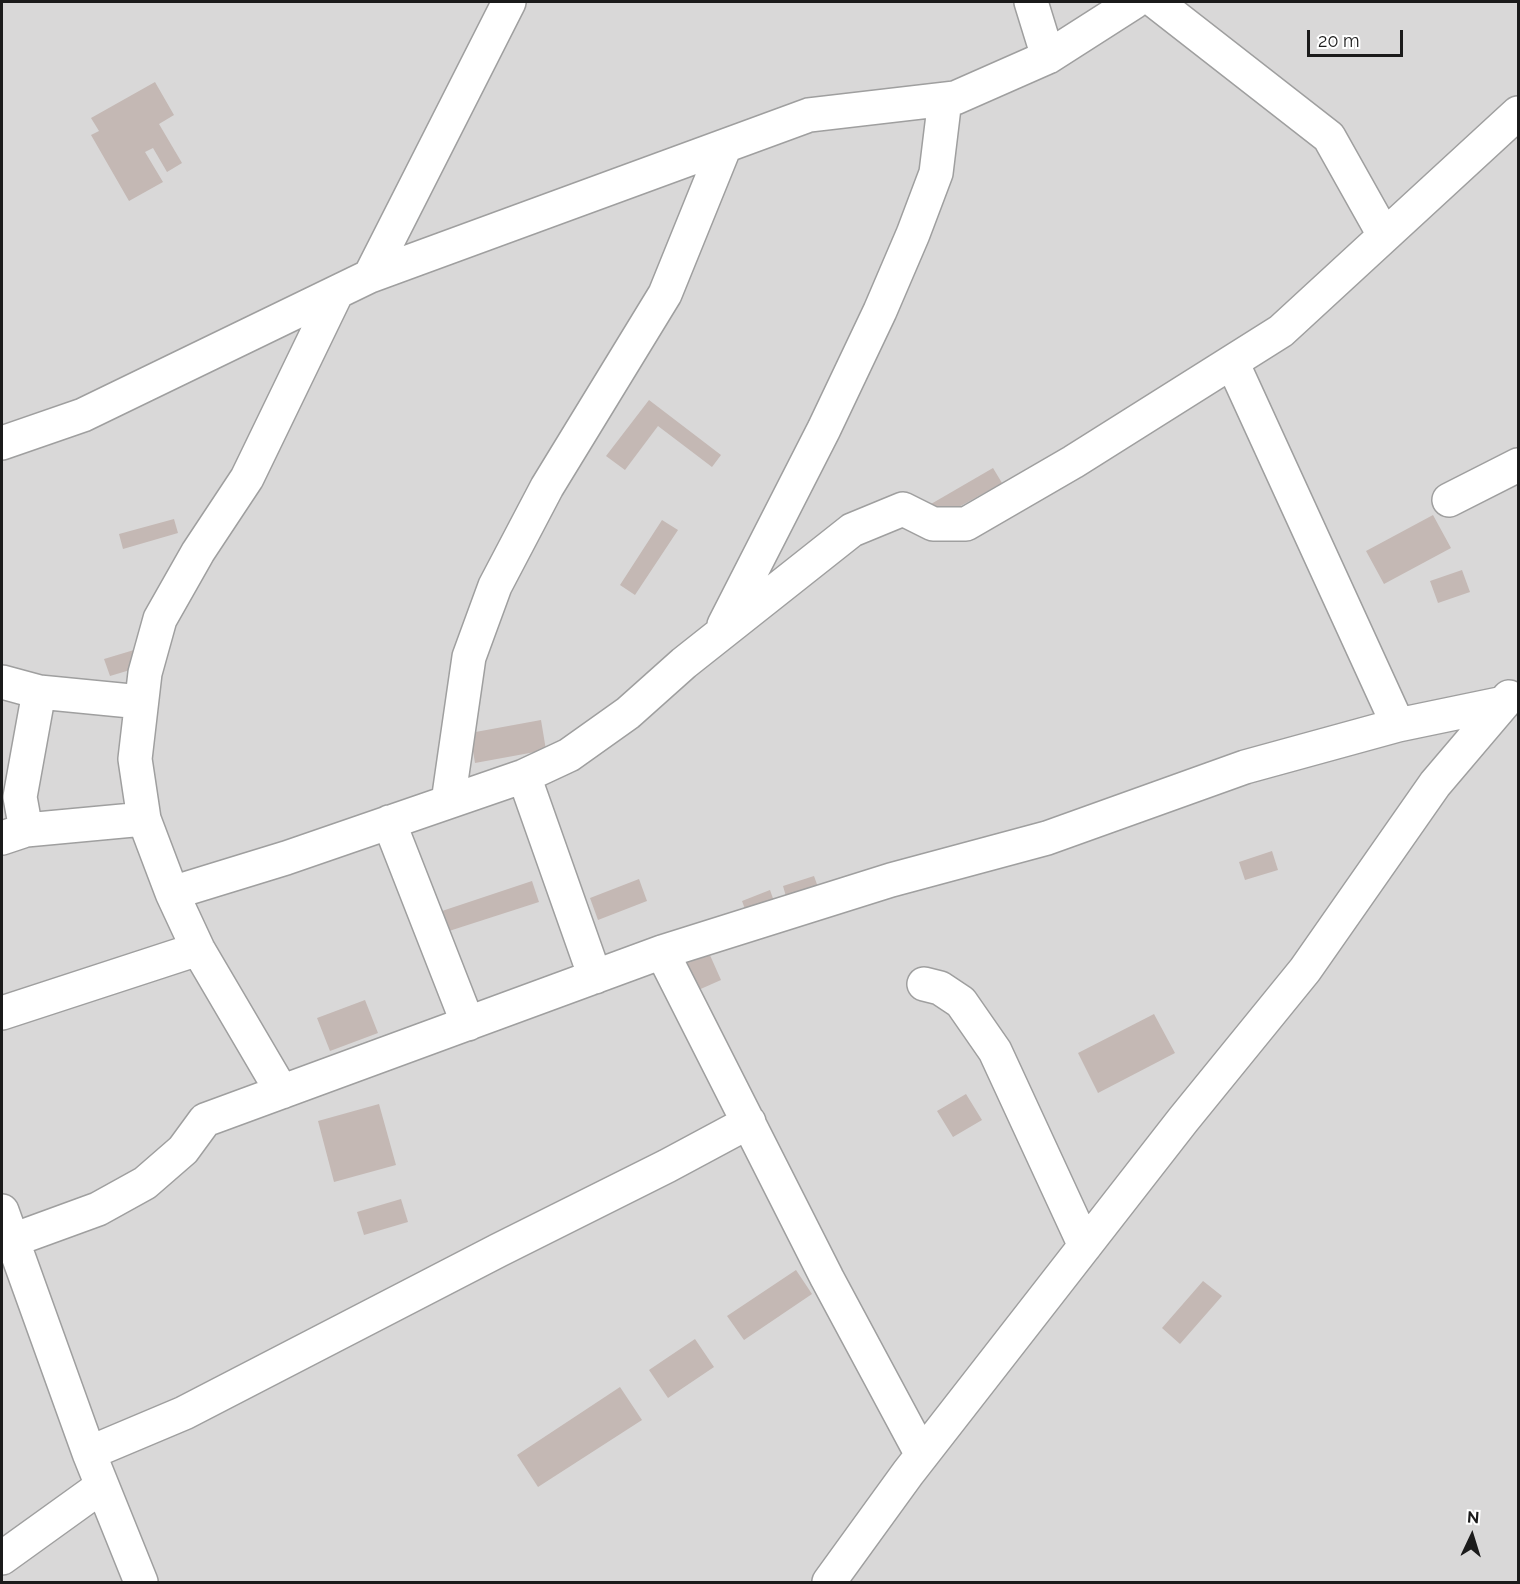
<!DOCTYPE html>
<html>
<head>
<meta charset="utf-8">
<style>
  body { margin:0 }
  #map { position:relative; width:1520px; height:1584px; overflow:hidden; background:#ece6e0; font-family:Raleway,sans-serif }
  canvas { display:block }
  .frame { position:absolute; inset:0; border:3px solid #1b1b1b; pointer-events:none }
  .north { position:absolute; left:1442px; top:1506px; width:60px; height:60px; -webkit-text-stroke:4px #fff; paint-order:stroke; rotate:4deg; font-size:16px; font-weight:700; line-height:24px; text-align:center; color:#1b1b1b }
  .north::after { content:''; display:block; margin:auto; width:21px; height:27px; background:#1b1b1b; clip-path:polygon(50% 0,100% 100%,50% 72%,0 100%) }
  .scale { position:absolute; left:1307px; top:30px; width:96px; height:27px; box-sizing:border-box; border:3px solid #1b1b1b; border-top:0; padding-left:8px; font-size:18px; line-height:21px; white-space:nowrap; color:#1b1b1b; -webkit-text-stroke:4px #fff; paint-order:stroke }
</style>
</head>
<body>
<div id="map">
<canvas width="1520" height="1584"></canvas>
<div class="frame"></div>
<div class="north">N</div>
<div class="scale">20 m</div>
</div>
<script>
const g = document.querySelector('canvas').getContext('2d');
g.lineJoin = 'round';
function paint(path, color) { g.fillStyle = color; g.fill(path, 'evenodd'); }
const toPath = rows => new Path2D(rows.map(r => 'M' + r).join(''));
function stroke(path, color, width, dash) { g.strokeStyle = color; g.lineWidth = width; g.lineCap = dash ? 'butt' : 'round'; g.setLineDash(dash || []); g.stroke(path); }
const residential = toPath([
  [2,2,1518,2,1518,1582,2,1582]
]);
const building = toPath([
  [155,82,174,115,159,124,182,163,167,172,153,148,145,152,163,182,129,201,91,135,99,131,91,118],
  [649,400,721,455,712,467,658,426,625,470,606,456],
  [993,468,1002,483,939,518,931,504],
  [1433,515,1451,548,1384,584,1366,551],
  [174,519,178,533,123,549,119,534],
  [662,520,678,530,635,595,620,585],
  [1462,570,1470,592,1438,603,1430,581],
  [134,650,140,667,110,676,104,659],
  [541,720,546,750,475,763,470,733],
  [1272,851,1278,870,1245,880,1239,862],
  [814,876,819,890,787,900,783,886],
  [639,879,647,901,598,920,590,898],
  [532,881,539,902,446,932,439,912],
  [770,890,776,907,748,917,742,901],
  [709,953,721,980,687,995,675,967],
  [365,1000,378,1033,330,1051,317,1018],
  [1154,1014,1175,1053,1098,1093,1078,1053],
  [966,1094,982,1120,953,1137,937,1111],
  [379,1104,396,1165,334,1182,318,1121],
  [401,1199,408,1222,364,1235,357,1212],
  [796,1270,812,1294,744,1340,727,1316],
  [1203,1281,1222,1296,1180,1344,1162,1328],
  [695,1339,714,1367,668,1398,649,1370],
  [620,1387,642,1420,538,1487,517,1455]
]);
const minor = toPath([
  [1031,2,1048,57],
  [1156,2,1329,137,1384,235],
  [370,276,509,2],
  [1232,362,1398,725],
  [2,443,83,415,370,276,809,115,955,98,1048,57,1134,2],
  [1449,500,1518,465],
  [724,625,824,429,880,311,913,234,936,173,945,99],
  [2,682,39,692,141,702],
  [524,776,595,977],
  [448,802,469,657,495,586,547,487,665,294,725,146],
  [389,822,468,1024],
  [26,830,20,797,39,692],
  [2,838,26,830,144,819],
  [172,893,286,858,524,776,569,755,628,713,684,663,852,530,903,509,933,524,966,524,1073,462,1281,331,1518,113],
  [662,952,827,1278,922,1455],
  [924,984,940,988,961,1002,995,1051,1085,1246],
  [2,1013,198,949],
  [282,1092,198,949,172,893,144,819,135,759,145,673,160,619,198,552,247,478,337,292],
  [2,1211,89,1453,141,1582],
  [2,1244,98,1209,145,1183,183,1150,205,1120,662,952,891,880,1047,838,1245,767,1398,725,1504,703],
  [89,1453,184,1413,499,1250,667,1166,749,1122],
  [2,1558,102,1486],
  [829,1582,908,1473,1183,1120,1305,970,1435,784,1509,697]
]);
paint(residential, '#d9d8d8');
paint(building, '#c4b8b4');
stroke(minor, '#9f9f9f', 36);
stroke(minor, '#fff', 33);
</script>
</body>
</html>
